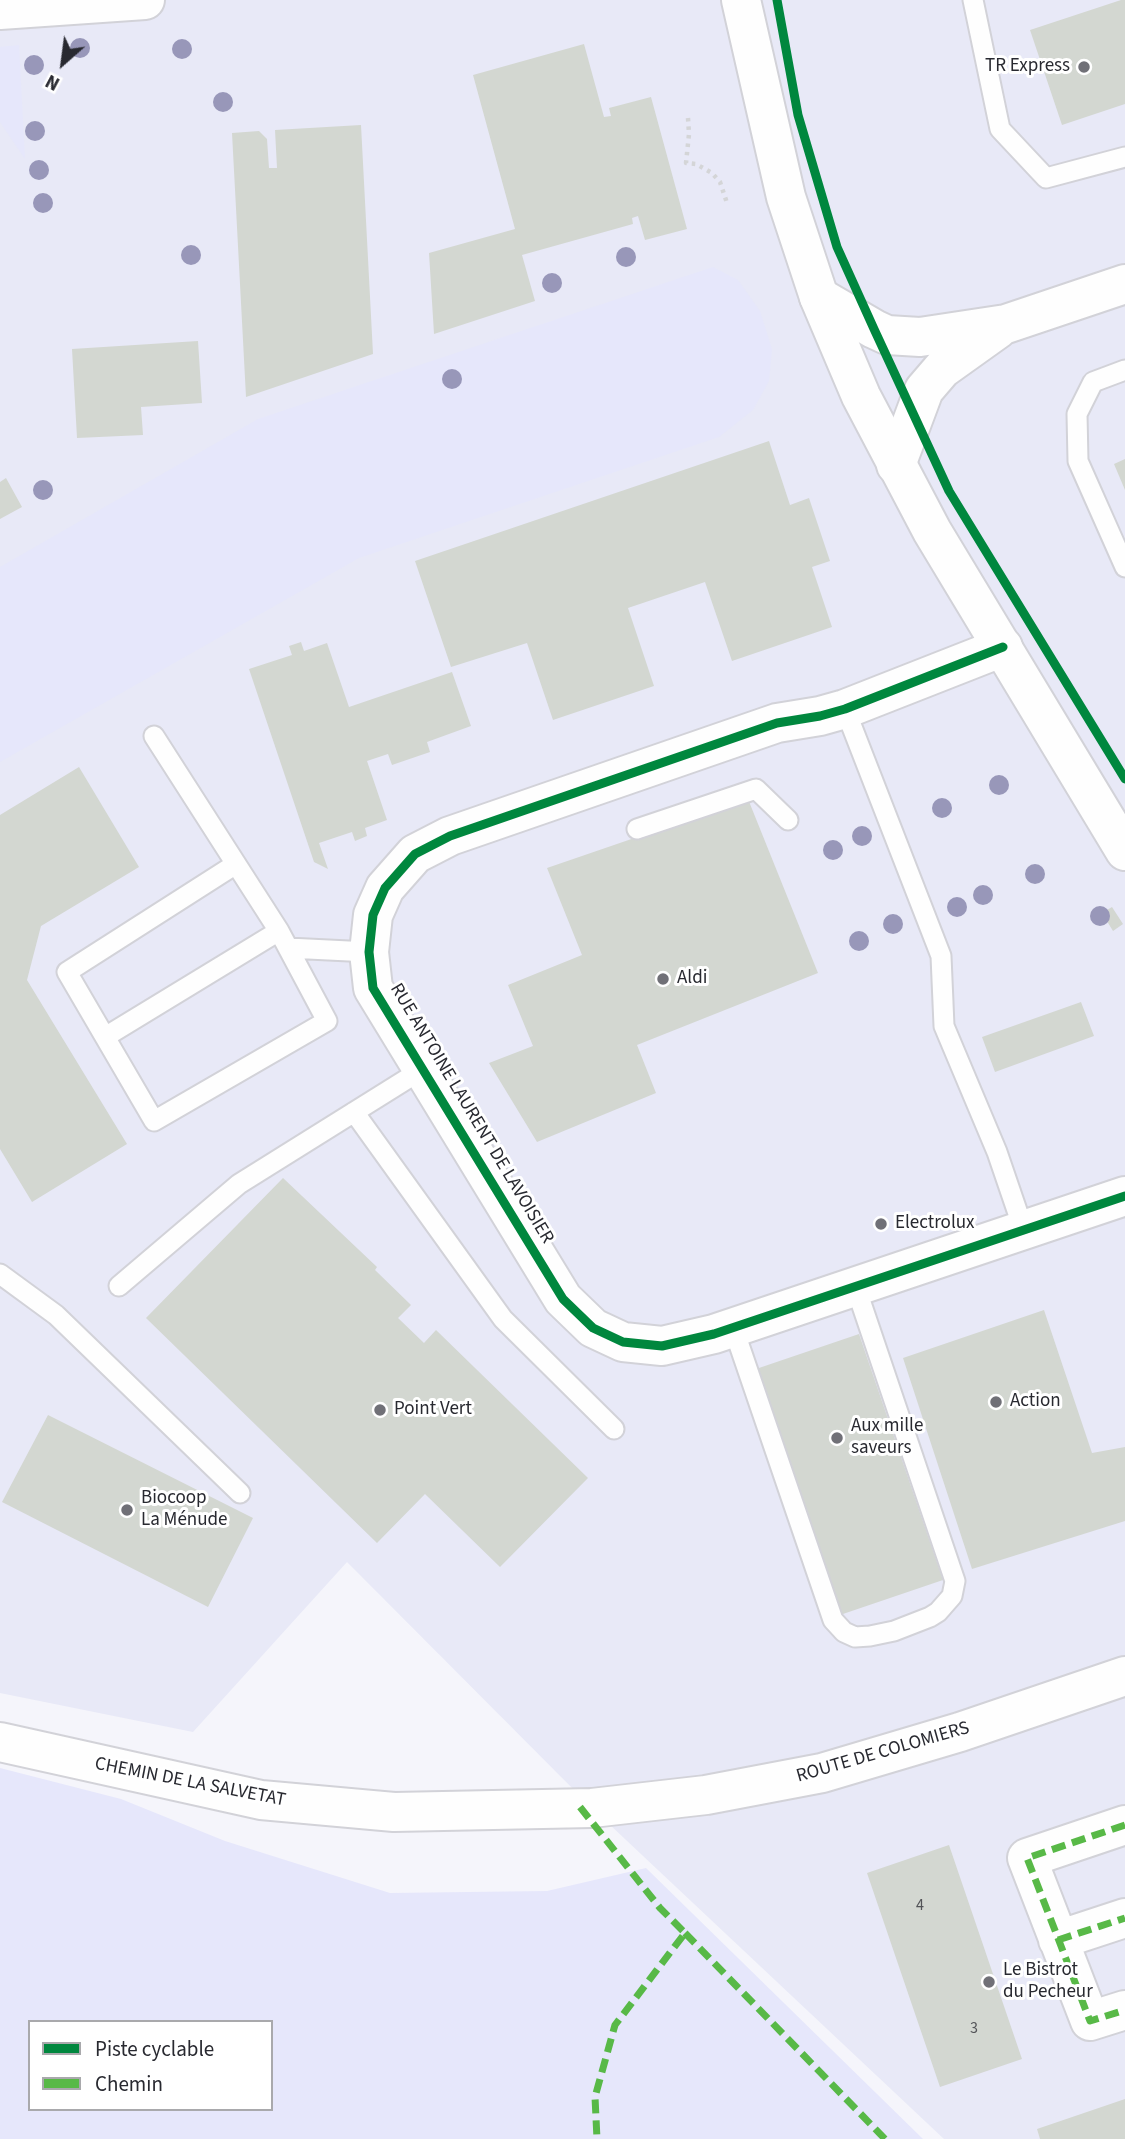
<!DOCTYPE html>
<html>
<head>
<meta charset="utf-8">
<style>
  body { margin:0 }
  #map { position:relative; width:1125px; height:2139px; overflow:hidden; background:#f5f5fb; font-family:"Source Sans 3",sans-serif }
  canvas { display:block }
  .legend { position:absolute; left:28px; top:2020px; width:245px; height:91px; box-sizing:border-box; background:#fff; border:2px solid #a9a9ac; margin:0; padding:9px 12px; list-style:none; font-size:21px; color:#282930 }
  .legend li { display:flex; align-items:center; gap:14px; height:35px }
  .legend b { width:35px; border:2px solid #a9a9ac }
  .north { position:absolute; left:28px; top:28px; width:70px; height:70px; -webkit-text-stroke:5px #fff; paint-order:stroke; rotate:208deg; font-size:19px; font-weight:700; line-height:28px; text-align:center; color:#282930 }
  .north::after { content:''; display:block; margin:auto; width:24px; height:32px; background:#282930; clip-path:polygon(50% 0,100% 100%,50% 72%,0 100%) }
</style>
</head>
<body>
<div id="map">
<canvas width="1125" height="2139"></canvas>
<ul class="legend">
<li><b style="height:9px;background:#00873e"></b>Piste cyclable</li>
<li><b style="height:9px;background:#58b947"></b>Chemin</li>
</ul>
<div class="north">N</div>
</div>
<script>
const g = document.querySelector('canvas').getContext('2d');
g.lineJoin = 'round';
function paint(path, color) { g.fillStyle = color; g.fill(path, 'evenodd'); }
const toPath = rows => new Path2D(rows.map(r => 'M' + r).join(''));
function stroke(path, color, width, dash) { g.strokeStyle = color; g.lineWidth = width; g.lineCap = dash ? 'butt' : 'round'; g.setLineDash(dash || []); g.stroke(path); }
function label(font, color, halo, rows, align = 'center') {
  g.font = font + ' "Source Sans 3",sans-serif'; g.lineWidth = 6; g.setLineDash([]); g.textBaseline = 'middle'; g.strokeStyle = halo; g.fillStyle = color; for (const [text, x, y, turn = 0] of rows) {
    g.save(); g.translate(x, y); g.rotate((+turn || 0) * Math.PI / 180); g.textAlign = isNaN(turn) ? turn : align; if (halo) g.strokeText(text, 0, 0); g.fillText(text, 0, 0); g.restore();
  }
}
const built = toPath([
  [0,0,1125,0,1125,2139,944,2139,592,1808,347,1562,193,1732,0,1693]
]);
const green = toPath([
  [19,45,25,159,0,122,0,47],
  [713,267,738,280,760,311,772,349,769,381,753,410,719,437,359,558,0,762,0,567,258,419],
  [0,1768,121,1799,225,1841,390,1893,547,1891,646,1868,923,2139,0,2139],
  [30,2022,271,2022,271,2109,30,2109]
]);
const building = toPath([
  [1121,0,1125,0,1125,104,1062,125,1030,30],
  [584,44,604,117,611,116,609,108,651,97,687,229,645,240,638,216,632,218,633,224,522,255,535,301,434,334,429,253,515,229,473,75],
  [361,125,373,354,246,397,232,133,259,131,267,139,269,168,277,168,275,130],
  [198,341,202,403,141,407,143,435,77,438,72,349],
  [769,441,790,505,809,498,830,561,812,567,832,627,732,661,705,582,628,608,654,686,553,720,527,643,451,667,415,561],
  [1125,459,1125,490,1114,464],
  [6,478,22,507,0,519,0,482],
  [301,642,304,651,327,643,349,707,452,672,471,726,427,742,430,752,392,765,388,754,367,761,387,820,365,828,367,836,355,841,352,832,319,843,328,869,314,862,249,669,292,655,289,646],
  [79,767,139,867,41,926,27,980,127,1144,32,1202,0,1149,0,815],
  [748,799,818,973,637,1045,656,1093,537,1142,489,1063,533,1046,508,985,582,955,547,868],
  [1112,907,1123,924,1113,931,1102,913],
  [1081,1002,1094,1036,995,1072,982,1037],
  [283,1178,377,1267,375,1270,411,1305,398,1318,424,1343,436,1330,588,1478,500,1567,425,1494,377,1543,146,1318],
  [1044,1310,1092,1453,1125,1447,1125,1521,972,1569,903,1358],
  [859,1334,943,1580,840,1615,756,1369],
  [48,1415,253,1518,208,1607,2,1502],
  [949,1845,1022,2059,940,2087,867,1873],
  [1125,2099,1125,2139,1040,2139,1037,2129]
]);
const path = toPath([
  [688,118,689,134,686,163,696,164,712,173,720,182,727,203]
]);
const lane = toPath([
  [973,0,1000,129,1046,178,1125,157],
  [1125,370,1093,382,1077,414,1078,461,1125,567],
  [845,709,941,956,944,1026,997,1152,1024,1231],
  [154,736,279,931,327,1021,154,1121,67,972,236,864],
  [637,829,756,789,788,820],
  [288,948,369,952],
  [105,1037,279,931],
  [354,1112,503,1319,614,1429],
  [0,1274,56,1315,240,1493],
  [119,1286,239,1184,423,1069],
  [733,1327,833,1620,844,1632,855,1637,870,1636,894,1631,930,1617,938,1612,952,1596,955,1581,856,1288]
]);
const street = toPath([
  [0,10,145,0],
  [819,297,874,329,887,335,920,337,1006,324,1125,284],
  [896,465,924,390,942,369,998,329],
  [1003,647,845,709,820,716,777,723,450,836,415,854,385,888,373,915,369,952,373,988,563,1299,593,1328,623,1342,662,1346,714,1334,1125,1196],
  [1125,1825,1027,1858,1090,2021,1125,2010],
  [1058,1940,1125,1918]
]);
const secondary = toPath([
  [741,0,786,197,819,297,861,396,932,531,1125,851],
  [0,1742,261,1800,394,1812,592,1808,706,1795,822,1773,960,1732,1125,1676]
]);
const quiet = toPath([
  [580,1807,660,1908,685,1933,615,2025,595,2097,597,2139],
  [1125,1825,1027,1858,1090,2021,1125,2010],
  [685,1933,885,2139],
  [1058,1940,1125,1918]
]);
const cycleway = toPath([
  [777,0,798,115,837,247,874,329,949,491,1125,779],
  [1003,647,845,709,820,716,777,723,450,836,415,854,385,888,373,915,369,952,373,988,563,1299,593,1328,623,1342,662,1346,714,1334,1125,1196]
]);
const trees = [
  [80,48],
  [182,49],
  [34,65],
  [223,102],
  [35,131],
  [39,170],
  [43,203],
  [191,255],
  [626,257],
  [552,283],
  [452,379],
  [43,490],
  [999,785],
  [942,808],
  [862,836],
  [833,850],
  [1035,874],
  [983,895],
  [957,907],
  [1100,916],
  [893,924],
  [859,941]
];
const markers = [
  [1084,67,7,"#707077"],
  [663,979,7,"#707077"],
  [881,1224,7,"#707077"],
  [996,1402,7,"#707077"],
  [380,1410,7,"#707077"],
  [837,1438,7,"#707077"],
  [127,1510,7,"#707077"],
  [989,1982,7,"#707077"]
];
const numberNames = [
  ["4",920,1906],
  ["3",974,2029]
];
const poiNames = [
  ["TR Express",1070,67,"right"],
  ["Aldi",677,979],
  ["Electrolux",895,1224],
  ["Action",1010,1402],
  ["Point Vert",394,1410],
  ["Aux mille",851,1427],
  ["saveurs",851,1449],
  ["Biocoop",141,1499],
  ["La Ménude",141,1521],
  ["Le Bistrot",1003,1971],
  ["du Pecheur",1003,1993]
];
const streetNames = [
  ["RUE ANTOINE LAURENT DE LAVOISIER",471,1114,59],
  ["ROUTE DE COLOMIERS",883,1753,-16],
  ["CHEMIN DE LA SALVETAT",190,1783,11]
];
paint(built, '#e8e9f7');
paint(green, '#e6e7fb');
paint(building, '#d3d7d1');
stroke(lane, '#d2d2d8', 23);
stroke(street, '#d2d2d8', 42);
stroke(secondary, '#d2d2d8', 42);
stroke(path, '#d4d5d7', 4.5, [3.5, 5]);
stroke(lane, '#fefefe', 19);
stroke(street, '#fefefe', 38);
stroke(secondary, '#fefefe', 38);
stroke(quiet, '#58b947', 7, [14, 7]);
stroke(cycleway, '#00873e', 9);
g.fillStyle = '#9897b9';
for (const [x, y] of trees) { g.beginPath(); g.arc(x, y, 10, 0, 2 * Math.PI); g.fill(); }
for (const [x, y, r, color] of markers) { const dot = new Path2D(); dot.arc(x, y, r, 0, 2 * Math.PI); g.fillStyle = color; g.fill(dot); stroke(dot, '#fff', 2.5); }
label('16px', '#535458', null, numberNames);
label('19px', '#282930', '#fff', poiNames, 'left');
label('19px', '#282930', '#fff', streetNames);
</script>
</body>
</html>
